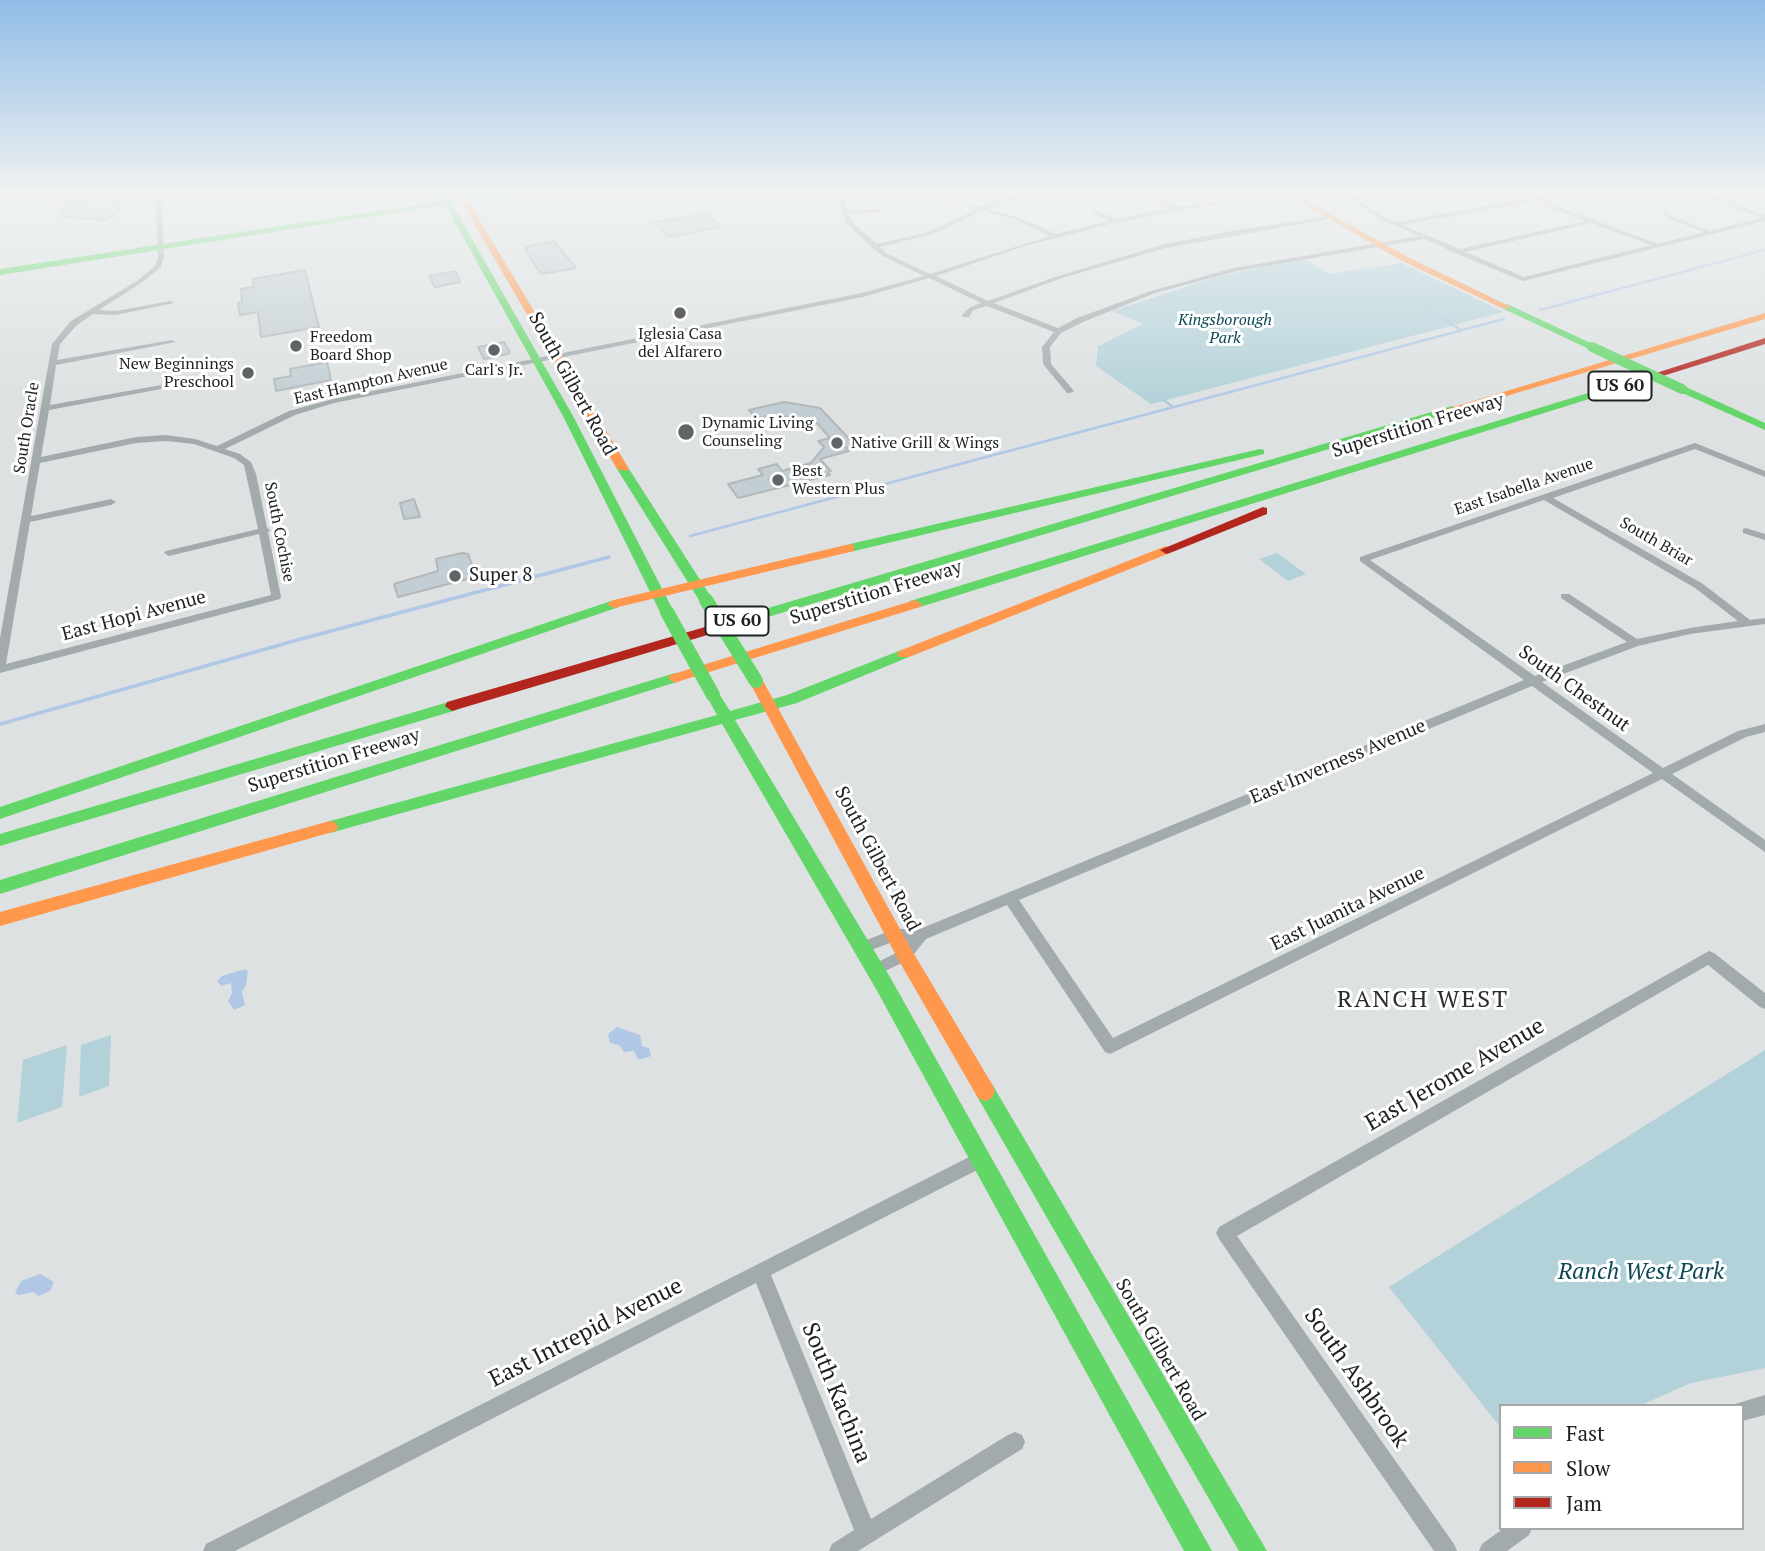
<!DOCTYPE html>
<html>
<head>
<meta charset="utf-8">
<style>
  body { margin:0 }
  #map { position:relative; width:1765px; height:1551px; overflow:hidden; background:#dde1e2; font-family:"PT Serif",serif }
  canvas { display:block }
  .legend { position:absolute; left:1499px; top:1404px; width:245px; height:126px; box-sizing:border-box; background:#fff; border:2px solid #a5a6a7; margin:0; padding:9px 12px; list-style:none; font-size:21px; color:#1e2122 }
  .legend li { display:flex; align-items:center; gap:14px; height:35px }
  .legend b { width:35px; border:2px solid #a5a6a7 }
</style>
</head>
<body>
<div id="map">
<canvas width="1765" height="1551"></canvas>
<ul class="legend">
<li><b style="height:9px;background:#63d668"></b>Fast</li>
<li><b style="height:9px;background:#ff974d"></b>Slow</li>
<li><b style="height:9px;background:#b3261e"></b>Jam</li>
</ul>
</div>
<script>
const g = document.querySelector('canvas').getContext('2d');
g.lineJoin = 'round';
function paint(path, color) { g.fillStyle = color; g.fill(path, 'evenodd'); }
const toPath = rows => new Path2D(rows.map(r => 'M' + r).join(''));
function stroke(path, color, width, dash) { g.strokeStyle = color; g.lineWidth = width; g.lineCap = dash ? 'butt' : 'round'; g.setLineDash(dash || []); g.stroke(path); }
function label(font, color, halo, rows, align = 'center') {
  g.font = font + ' "PT Serif",serif'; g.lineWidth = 6; g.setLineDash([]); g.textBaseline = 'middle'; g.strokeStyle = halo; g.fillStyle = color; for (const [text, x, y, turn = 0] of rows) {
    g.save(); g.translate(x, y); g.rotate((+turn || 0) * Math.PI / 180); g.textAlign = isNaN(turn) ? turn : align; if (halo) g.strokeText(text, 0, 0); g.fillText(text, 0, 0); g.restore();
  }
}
const green = toPath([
  [1302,258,1329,274,1401,263,1504,312,1151,404,1096,366,1098,346,1143,324,1112,311,1216,277],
  [1277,553,1306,574,1288,581,1259,559],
  [111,1035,109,1086,79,1097,81,1045],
  [67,1045,62,1107,17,1123,23,1060],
  [1765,1050,1765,1368,1691,1383,1639,1406,1501,1406,1501,1428,1389,1287]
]);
const water = toPath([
  [245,969,248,971,246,985,242,992,245,1005,234,1010,228,1001,232,993,231,983,221,986,217,981,222,976],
  [617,1027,640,1035,642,1046,649,1048,651,1056,638,1060,634,1051,624,1052,619,1045,610,1043,608,1034],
  [40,1274,54,1282,50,1291,38,1296,34,1292,18,1295,15,1293,21,1281]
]);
const streamFar1 = toPath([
  [1428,310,1461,330],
  [1540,310,1765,250],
  [1162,399,1172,406],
  [690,536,1504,319]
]);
const stream = toPath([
  [0,724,301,639,609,557]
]);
const building = toPath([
  [108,197,122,202,116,205,120,207,116,209,122,211,104,220,61,217,61,204,108,197],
  [707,214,721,227,669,237,655,222,707,214],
  [554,241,576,268,541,274,526,251,526,247,554,241],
  [305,270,319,327,261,337,258,312,240,315,238,303,242,302,241,289,254,287,253,279,305,270],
  [456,271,460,282,435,287,429,276,456,271],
  [504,342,510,352,508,354,484,359,478,347,504,342],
  [327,362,331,380,276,391,274,379,291,376,290,369,327,362],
  [784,402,820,408,856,446,846,448,849,451,820,459,831,471,828,472,830,475,738,498,728,484,763,475,758,469,777,464,782,471,811,463,824,447,818,441,830,438,814,420,771,415,757,419,749,410,784,402],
  [414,499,420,517,404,519,400,503,414,499],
  [462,553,468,554,474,570,468,571,471,578,398,597,394,584,438,571,436,559,462,553]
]);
const street = toPath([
  [155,191,161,191,164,257,161,267,141,283,99,310,116,311,171,301,174,303,116,315,93,314,77,325,60,344,57,360,172,340,176,342,56,365,50,405,172,383,176,385,172,387,49,410,41,457,136,437,166,435,195,439,217,446,289,411,333,399,862,293,924,276,883,256,872,248,846,223,835,191,841,191,848,210,882,209,880,212,849,214,852,222,877,244,929,232,977,209,958,204,958,202,982,207,998,200,1038,191,1048,191,1002,202,988,209,1017,217,1056,234,1109,221,1093,213,1095,210,1116,219,1171,208,1157,201,1159,198,1178,207,1290,192,1293,194,1204,206,1115,223,1028,245,936,276,988,301,1058,276,1165,244,1242,229,1332,216,1335,218,1166,248,1062,278,994,303,1058,328,1077,318,1151,291,1234,268,1419,236,1380,219,1349,198,1384,191,1396,191,1357,199,1384,217,1396,222,1572,191,1583,191,1541,200,1658,244,1704,232,1667,218,1662,212,1665,210,1671,216,1710,231,1762,218,1692,191,1700,191,1765,215,1765,221,1523,281,1455,253,1425,239,1237,271,1155,293,1083,322,1061,333,1050,347,1051,364,1074,391,1070,393,1067,393,1043,364,1042,347,1054,332,987,306,973,310,969,317,963,317,962,315,969,308,981,303,929,278,863,297,334,403,295,415,225,449,240,454,251,462,256,474,267,528,270,530,268,532,281,597,280,599,0,673,0,638,52,344,71,321,137,281,155,266,158,257,155,191],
  [1534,201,1585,221,1460,249,1402,225,1534,201],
  [983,211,1013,219,1050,236,930,274,887,254,880,247,933,234,983,211],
  [1591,223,1651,245,1524,277,1466,252,1591,223],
  [166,441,194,444,234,458,244,465,258,529,166,551,164,553,169,556,259,534,271,595,6,664,30,522,111,505,116,502,111,499,31,516,40,463,136,443,166,441],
  [1695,443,1765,471,1765,477,1695,449,1553,498,1703,584,1750,620,1765,618,1765,624,1690,634,1638,646,1542,682,1663,768,1738,731,1765,724,1765,732,1746,737,1672,774,1765,840,1765,852,1662,779,1110,1054,1105,1052,1007,905,926,939,910,959,875,976,870,974,868,970,870,966,900,951,908,941,895,941,861,954,856,952,854,948,856,944,895,929,920,929,1524,680,1360,561,1360,557,1695,443],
  [1544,500,1695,588,1738,621,1690,628,1637,639,1569,594,1561,594,1561,598,1627,642,1535,676,1370,560,1544,500],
  [1532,686,1653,773,1113,1038,1019,900,1532,686],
  [1746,528,1765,534,1765,540,1743,533,1743,529,1746,528],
  [1709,951,1714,953,1765,993,1765,1009,1760,1007,1708,965,1237,1236,1454,1544,1457,1551,1434,1551,1219,1239,1216,1233,1219,1227,1709,951],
  [981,1151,987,1153,989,1159,987,1165,771,1275,871,1519,1008,1435,1015,1432,1022,1435,1025,1442,1022,1449,858,1551,829,1551,832,1544,854,1530,756,1283,235,1551,203,1551,206,1544,981,1151],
  [1765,1395,1765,1415,1742,1421,1742,1406,1734,1406,1735,1404,1765,1395],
  [1504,1528,1532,1528,1529,1535,1507,1551,1479,1551,1482,1544,1504,1528]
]);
const fast = toPath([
  [437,191,444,191,450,200,511,191,528,191,452,204,573,416,674,612,672,615,667,616,660,612,563,416,445,205,0,275,0,269,443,201,437,191],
  [1507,304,1595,345,1597,347,1589,349,1504,309,1504,305,1507,304],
  [1627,381,1631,382,1631,386,920,607,915,608,908,604,910,601,1627,381],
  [1678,387,1686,387,1765,423,1765,430,1678,391,1678,387],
  [1452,406,1457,409,1456,411,741,625,736,626,729,622,731,619,1452,406],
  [1260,449,1264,450,1264,454,850,552,844,548,850,544,1260,449],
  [623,466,629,469,713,600,711,603,701,603,699,600,617,469,623,466],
  [614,600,619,601,619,607,0,819,0,807,614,600],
  [904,649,911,654,909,657,797,703,735,720,890,977,1212,1551,1184,1551,876,989,722,724,330,833,324,831,322,827,324,823,330,821,717,715,706,695,708,692,718,692,730,711,787,695,904,649],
  [675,673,680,675,682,678,680,681,0,894,0,880,675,673],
  [452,701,457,702,459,706,457,710,0,846,0,834,452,701],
  [985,1081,992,1084,1267,1551,1239,1551,978,1098,975,1091,978,1084,985,1081]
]);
const slow = toPath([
  [455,191,462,191,629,469,627,471,617,469,455,191],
  [1280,191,1289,191,1408,257,1511,307,1504,309,1402,261,1280,191],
  [1765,313,1765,319,1456,411,1447,409,1765,313],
  [850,544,854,545,854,551,614,608,607,604,614,600,850,544],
  [1166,546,1172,550,1170,553,909,657,899,657,897,654,899,651,1166,546],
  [915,600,922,604,920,607,680,681,675,683,668,678,670,675,915,600],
  [756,676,763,681,911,949,992,1084,995,1091,992,1098,985,1101,978,1098,899,961,749,681,756,676],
  [330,821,336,823,338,827,336,831,0,926,0,912,330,821]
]);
const jam = toPath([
  [1765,338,1765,344,1631,386,1622,384,1765,338],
  [1263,507,1267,508,1267,514,1170,553,1166,554,1160,550,1263,507],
  [736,618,741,619,743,622,741,625,452,711,445,706,447,702,736,618]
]);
const fastBridgeFar1 = toPath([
  [1592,347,1682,389]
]);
const fastBridge = toPath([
  [706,600,756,681],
  [667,612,713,695]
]);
const markers = [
  [680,313,7,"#616465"],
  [296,346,7,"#616465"],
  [494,350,7,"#616465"],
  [248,373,7,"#616465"],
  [686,432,9,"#616465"],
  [837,443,7,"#616465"],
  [778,480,7,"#616465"],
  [455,576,7,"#616465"]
];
const farParknames = [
  ["Kingsborough",1225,320],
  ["Park",1225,338]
];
const farPoinames = [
  ["Iglesia Casa",680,334,"center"],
  ["del Alfarero",680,352,"center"],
  ["Freedom",310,337],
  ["Board Shop",310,355],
  ["New Beginnings",234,364,"right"],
  ["Preschool",234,382,"right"],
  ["Carl's Jr.",494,370,"center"],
  ["Dynamic Living",702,423],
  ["Counseling",702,441],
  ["Native Grill & Wings",851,443],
  ["Best",792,471],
  ["Western Plus",792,489]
];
const farStreetnames = [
  ["East Hampton Avenue",371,382,-13],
  ["South Oracle",27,428,-81],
  ["East Isabella Avenue",1524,487,-19],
  ["South Cochise",279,532,79],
  ["South Briar",1656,542,30]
];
const shields = [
  [1620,386,63],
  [737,621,63]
];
const shieldNames = [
  ["US 60",1620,386],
  ["US 60",737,621]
];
const streetNames = [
  ["South Gilbert Road",572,384,61],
  ["Superstition Freeway",1418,426,-17],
  ["Superstition Freeway",876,593,-17],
  ["East Hopi Avenue",134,616,-15],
  ["South Chestnut",1574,689,36],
  ["Superstition Freeway",334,761,-17],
  ["East Inverness Avenue",1338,762,-23],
  ["South Gilbert Road",877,859,62],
  ["East Juanita Avenue",1348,909,-26],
  ["South Gilbert Road",1160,1350,60]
];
const poiNames = [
  ["Super 8",469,576]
];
const nearStreetnames = [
  ["East Jerome Avenue",1455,1075,-30],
  ["East Intrepid Avenue",586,1333,-27],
  ["South Ashbrook",1356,1378,55],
  ["South Kachina",836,1393,68]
];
const nearParknames = [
  ["Ranch West Park",1641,1272]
];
const nearNeighbourhoodnames = [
  ["RANCH WEST",1423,1000]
];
paint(green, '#b2d1d9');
paint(water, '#b0c8e5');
stroke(streamFar1, '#b0c8e5', 2.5);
stroke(stream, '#b0c8e5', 3.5);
paint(building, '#c2ced4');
stroke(building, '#b4b7b8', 2);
paint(street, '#a2aaab');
paint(fast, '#63d668');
paint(slow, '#ff974d');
paint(jam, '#b3261e');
stroke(fastBridgeFar1, '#63d668', 10);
stroke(fastBridge, '#63d668', 14);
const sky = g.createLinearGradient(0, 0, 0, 408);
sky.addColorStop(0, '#91bce7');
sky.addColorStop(0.47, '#f0f2f2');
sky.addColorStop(1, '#f0f2f200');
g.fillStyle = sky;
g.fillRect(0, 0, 1765, 408);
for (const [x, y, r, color] of markers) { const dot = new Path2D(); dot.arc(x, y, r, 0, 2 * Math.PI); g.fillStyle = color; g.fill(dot); stroke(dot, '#fff', 2.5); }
label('italic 16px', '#0f4854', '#fff', farParknames);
label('16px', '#1e2122', '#fff', farPoinames, 'left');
label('16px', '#1e2122', '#fff', farStreetnames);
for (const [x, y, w] of shields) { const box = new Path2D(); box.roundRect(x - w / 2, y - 14.5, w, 29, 5); g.fillStyle = '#fff'; g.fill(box); stroke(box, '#1e2122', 2); }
label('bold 18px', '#1e2122', null, shieldNames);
label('19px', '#1e2122', '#fff', streetNames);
label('19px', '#1e2122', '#fff', poiNames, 'left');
label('23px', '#1e2122', '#fff', nearStreetnames);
label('italic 23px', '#0f4854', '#fff', nearParknames);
g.letterSpacing = '2px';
label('24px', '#282d2f', '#fff', nearNeighbourhoodnames);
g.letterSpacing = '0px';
</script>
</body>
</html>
